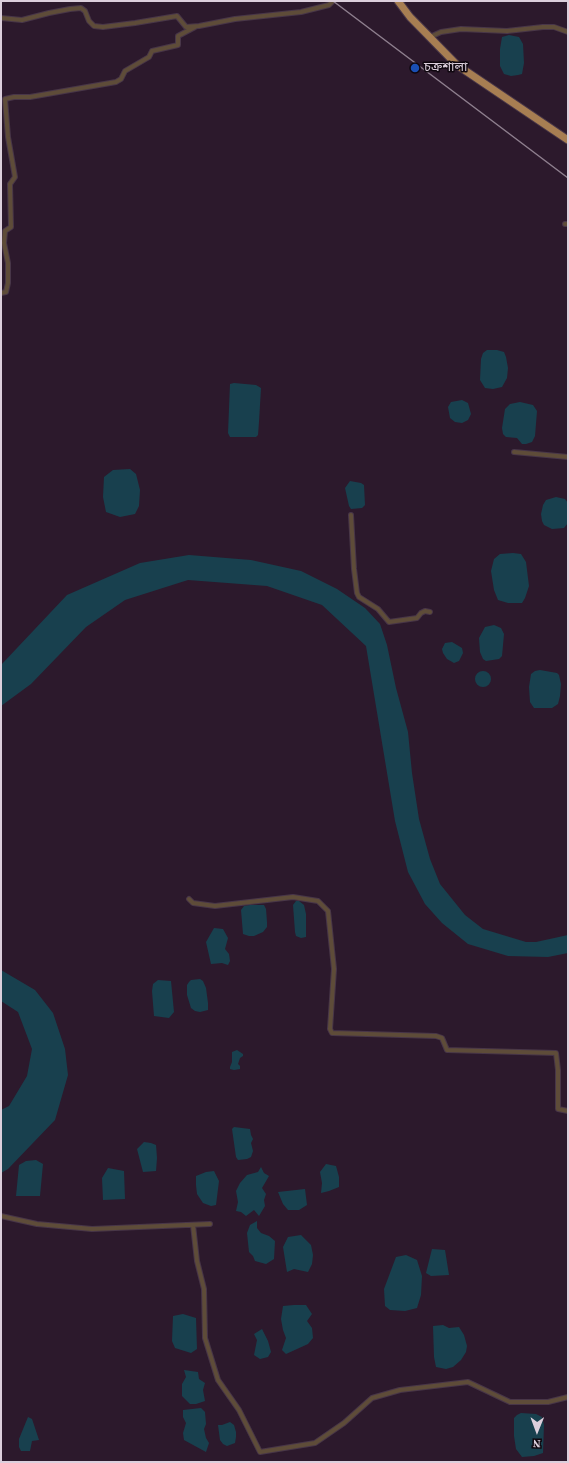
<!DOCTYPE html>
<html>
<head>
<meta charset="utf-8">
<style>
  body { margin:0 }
  #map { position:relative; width:569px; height:1463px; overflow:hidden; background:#2c192c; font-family:"Source Serif 4",serif }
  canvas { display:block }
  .frame { position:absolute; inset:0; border:2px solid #dccfdc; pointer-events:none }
  .north { position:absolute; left:517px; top:1411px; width:40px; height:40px; -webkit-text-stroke:3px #0f070f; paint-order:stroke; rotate:181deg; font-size:11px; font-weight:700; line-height:16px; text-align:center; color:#dccfdc }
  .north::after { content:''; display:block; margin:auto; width:14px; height:18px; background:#dccfdc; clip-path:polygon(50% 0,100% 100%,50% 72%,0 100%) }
</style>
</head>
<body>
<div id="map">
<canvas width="569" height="1463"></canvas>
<div class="frame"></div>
<div class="north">N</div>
</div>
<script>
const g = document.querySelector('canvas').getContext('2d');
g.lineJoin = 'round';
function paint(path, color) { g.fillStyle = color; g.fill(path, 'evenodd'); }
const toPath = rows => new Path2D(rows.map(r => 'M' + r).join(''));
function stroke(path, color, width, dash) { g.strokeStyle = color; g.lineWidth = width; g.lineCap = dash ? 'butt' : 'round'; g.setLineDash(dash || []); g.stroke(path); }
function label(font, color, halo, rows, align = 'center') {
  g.font = font + ' "Source Serif 4","Noto Sans Bengali",serif'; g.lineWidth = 3; g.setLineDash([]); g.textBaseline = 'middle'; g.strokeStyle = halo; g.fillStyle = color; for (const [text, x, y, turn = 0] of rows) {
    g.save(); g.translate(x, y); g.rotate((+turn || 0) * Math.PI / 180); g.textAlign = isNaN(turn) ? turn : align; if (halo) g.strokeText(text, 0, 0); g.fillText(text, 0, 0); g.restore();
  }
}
const water = toPath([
  [509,35,519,37,523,44,524,63,522,74,518,75,511,76,504,74,500,66,500,49,502,37],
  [487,350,497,350,504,352,506,357,508,368,507,378,502,387,493,389,485,388,480,380,481,359,483,353],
  [234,383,256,385,261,388,259,422,258,435,256,437,230,437,228,433,230,384],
  [462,400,468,403,471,414,468,420,462,423,455,422,450,418,448,407,451,402],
  [520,402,533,405,537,411,535,436,532,442,526,444,522,444,517,438,506,437,503,434,502,428,505,409,510,404],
  [130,469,136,474,140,490,139,506,135,514,120,517,106,512,103,497,104,477,113,470],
  [350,481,361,483,364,485,365,505,362,508,351,509,349,506,345,488],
  [556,497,565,499,568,503,568,523,564,528,552,529,544,525,542,521,541,514,543,505,546,500],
  [513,553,521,554,526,562,529,586,525,598,522,603,508,603,498,600,494,590,491,571,494,559,500,554],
  [189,555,251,560,301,571,337,589,365,608,380,624,387,645,396,688,408,732,412,773,419,819,430,859,440,884,465,915,483,929,526,942,536,942,568,935,568,953,548,957,508,956,468,944,442,923,425,904,408,872,395,821,366,646,322,605,267,586,188,580,125,600,86,627,31,684,1,706,1,665,67,595,140,563],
  [494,625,501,628,504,634,502,656,499,659,486,661,483,659,480,652,479,638,485,627],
  [452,642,462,648,463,653,459,661,454,663,447,659,443,653,442,649,445,643],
  [540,670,557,673,559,675,561,684,560,696,558,704,552,708,534,708,530,702,529,687,531,674,535,671],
  '475 679a8 8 0 1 1 16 0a8 8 0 1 1-16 0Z',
  [296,901,299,901,304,905,306,914,306,937,301,938,296,936,295,932,293,905],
  [250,905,264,905,266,909,267,922,267,927,263,932,254,936,249,936,243,934,241,910,244,906],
  [214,928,223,929,228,938,225,949,229,954,230,961,228,965,222,963,211,964,206,942],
  [1,970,35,990,53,1013,65,1049,68,1075,55,1120,8,1169,1,1173,1,1110,9,1106,27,1076,32,1049,18,1012,1,1001],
  [200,979,203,981,206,988,208,1003,208,1010,200,1012,195,1011,191,1008,187,995,187,985,189,982,191,980],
  [158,980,171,981,174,1012,169,1018,154,1016,152,991,153,984],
  [237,1050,243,1054,243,1056,240,1058,238,1064,240,1066,240,1069,234,1070,230,1069,230,1067,232,1062,232,1052],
  [234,1127,250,1129,251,1135,253,1139,251,1143,253,1151,251,1157,247,1159,238,1160,236,1157,232,1129],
  [144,1142,151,1143,156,1145,157,1158,156,1171,143,1172,137,1149],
  [36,1160,43,1164,40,1196,16,1196,19,1165,26,1161],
  [326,1164,336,1166,339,1177,339,1187,329,1191,321,1193,322,1183,320,1172],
  [261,1167,264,1173,269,1176,262,1188,266,1194,264,1200,265,1206,259,1216,254,1210,246,1216,241,1212,236,1211,238,1202,236,1191,240,1183,247,1175,258,1172],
  [108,1168,124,1171,125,1199,103,1200,102,1178],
  [214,1171,219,1181,216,1205,211,1206,203,1203,197,1194,196,1185,196,1176,206,1172],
  [305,1189,307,1205,299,1210,288,1210,283,1204,278,1192],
  [257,1221,257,1228,261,1233,269,1236,275,1241,274,1259,266,1264,255,1261,253,1256,249,1252,247,1233,250,1225],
  [301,1235,311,1245,313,1255,312,1264,308,1272,294,1269,287,1272,283,1247,288,1237],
  [432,1249,445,1250,449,1275,431,1276,426,1273],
  [406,1255,417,1260,422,1276,421,1295,417,1308,405,1311,390,1310,385,1306,384,1289,396,1257],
  [294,1305,306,1305,312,1314,307,1321,312,1328,313,1338,308,1344,286,1354,282,1350,286,1338,283,1330,281,1319,283,1306],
  [183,1314,196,1318,197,1349,191,1353,175,1348,172,1341,173,1316],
  [443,1325,449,1328,459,1327,464,1335,467,1346,466,1352,461,1360,453,1367,446,1369,436,1367,434,1357,433,1326],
  [262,1329,268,1341,271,1352,268,1357,260,1359,254,1355,257,1340,254,1334],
  [184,1370,198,1372,199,1379,205,1383,203,1390,205,1401,196,1404,190,1404,182,1396,182,1384,186,1377],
  [201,1408,205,1412,206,1424,204,1429,206,1438,209,1443,206,1452,184,1440,183,1433,186,1423,183,1417,183,1410],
  [521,1413,536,1414,542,1417,544,1425,543,1453,534,1456,522,1457,516,1449,514,1436,514,1418,517,1415],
  [28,1417,32,1419,39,1440,32,1441,30,1451,21,1451,19,1447,19,1439],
  [230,1422,234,1425,236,1432,236,1437,235,1443,227,1446,223,1444,220,1440,218,1425,222,1425]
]);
const minor = toPath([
  [1,18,22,20,49,13,70,9,81,8,85,11,89,21,94,26,103,27,135,23,177,16,186,27,199,26,235,19,301,12,329,5,333,1],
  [430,37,441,32,461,29,507,31,543,27,554,27,568,32],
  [565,224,568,224],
  [1,293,6,292,8,283,8,263,4,243,5,231,11,227,10,184,15,177,8,137,5,99,14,97,30,97,116,82,121,79,125,71,149,57,152,51,178,45,178,36,195,27],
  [514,452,568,457],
  [351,515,354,569,357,593,359,597,378,609,389,622,417,618,421,613,425,611,430,612],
  [189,899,193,903,215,906,293,897,318,901,328,911,334,969,330,1029,332,1033,436,1036,442,1038,447,1050,556,1053,558,1070,558,1109,568,1111],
  [1,1216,37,1224,92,1229,210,1224],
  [193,1225,197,1261,204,1289,205,1338,218,1380,239,1410,260,1452,315,1443,344,1423,372,1398,400,1390,468,1382,510,1402,548,1402,568,1397]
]);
const trunk = toPath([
  [398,1,410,17,457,65,568,140]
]);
const rail = toPath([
  [333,1,568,178]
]);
const markers = [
  [415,68,5,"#1a4fb4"]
];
const poiNames = [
  ["চক্রশালা",424,68]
];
paint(water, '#18404e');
stroke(minor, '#483648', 6);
stroke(trunk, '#483648', 9);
stroke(minor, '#5e4c39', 4);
stroke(trunk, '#a77e52', 7);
stroke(rail, '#8e7f8e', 1.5);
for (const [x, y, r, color] of markers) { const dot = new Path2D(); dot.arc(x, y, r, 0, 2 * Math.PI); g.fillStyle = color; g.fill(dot); stroke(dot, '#0f070f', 1.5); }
label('13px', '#dccfdc', '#0f070f', poiNames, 'left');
</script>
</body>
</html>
